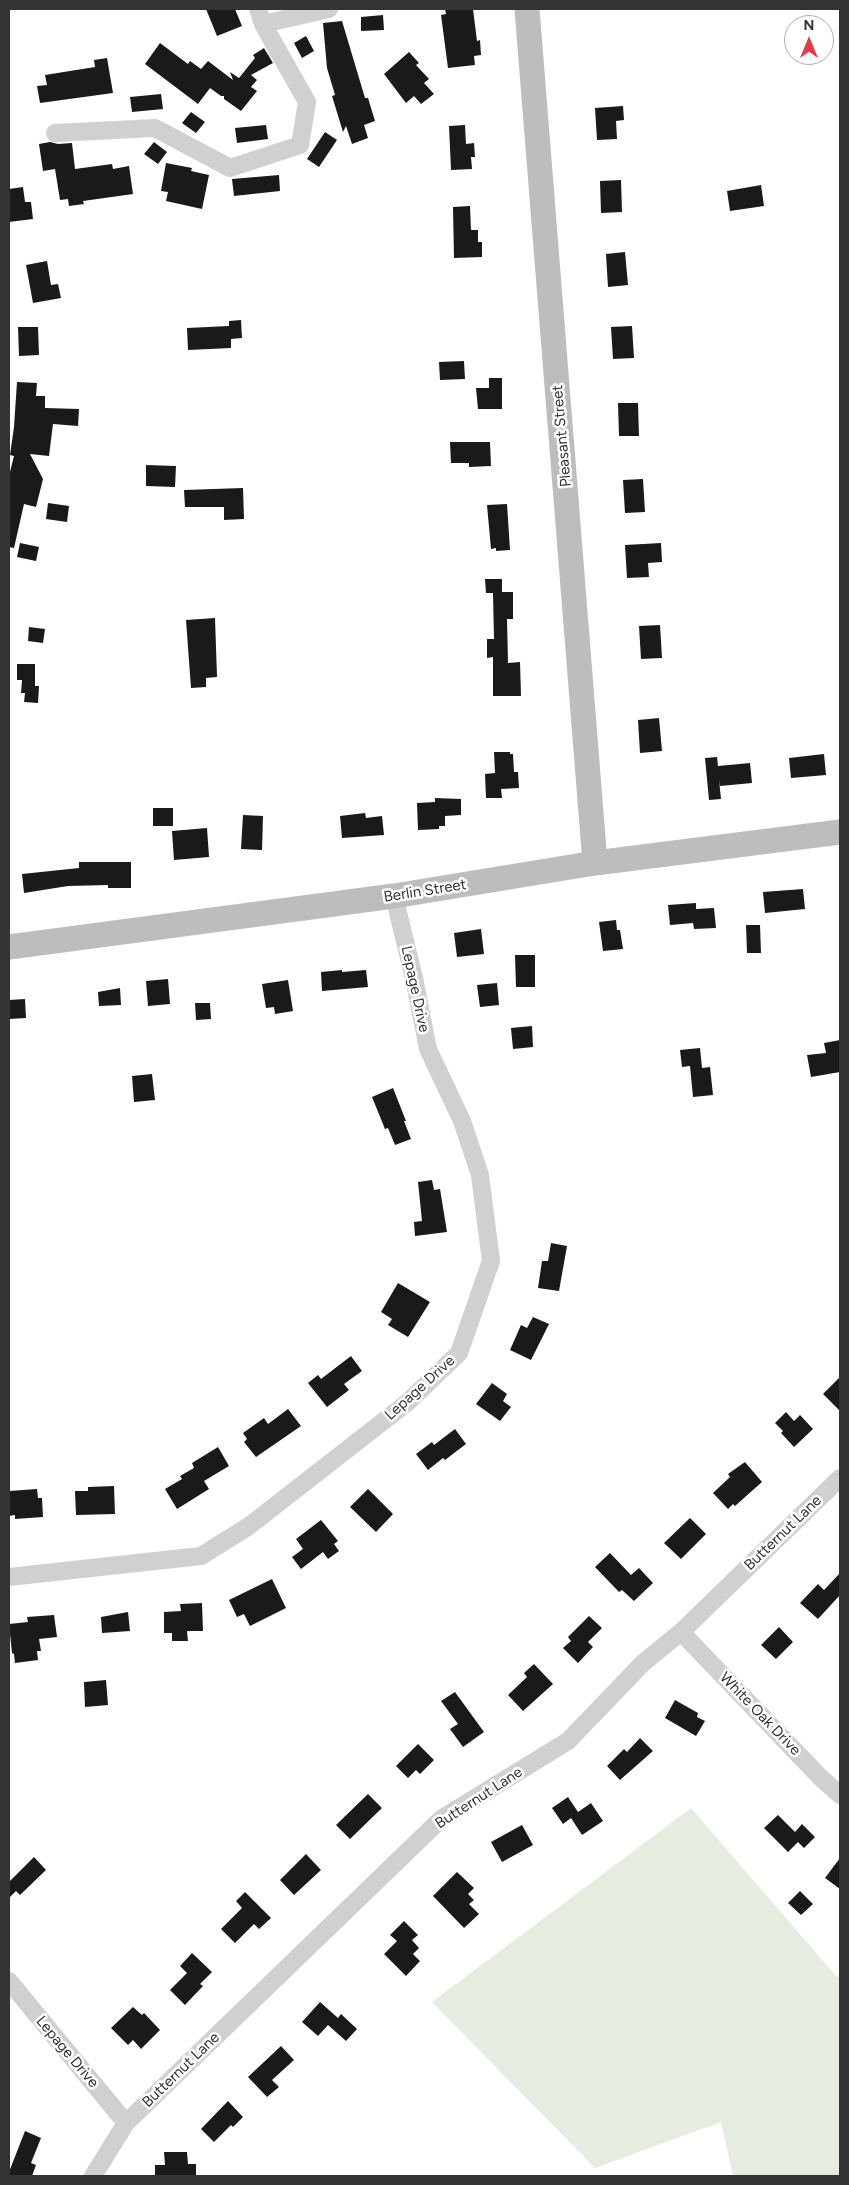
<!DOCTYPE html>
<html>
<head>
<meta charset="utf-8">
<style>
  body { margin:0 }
  #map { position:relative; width:849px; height:2185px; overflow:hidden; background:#fff; font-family:Figtree,sans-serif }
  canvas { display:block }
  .frame { position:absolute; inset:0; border:10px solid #333; pointer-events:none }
  .north { position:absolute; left:784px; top:15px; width:50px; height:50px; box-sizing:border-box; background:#fff; border:1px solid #adadad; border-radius:50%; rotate:0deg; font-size:14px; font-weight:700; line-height:20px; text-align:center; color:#333 }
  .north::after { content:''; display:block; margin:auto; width:18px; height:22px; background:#e63946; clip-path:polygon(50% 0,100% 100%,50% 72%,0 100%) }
</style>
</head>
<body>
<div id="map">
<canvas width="849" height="2185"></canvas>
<div class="frame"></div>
<div class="north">N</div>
</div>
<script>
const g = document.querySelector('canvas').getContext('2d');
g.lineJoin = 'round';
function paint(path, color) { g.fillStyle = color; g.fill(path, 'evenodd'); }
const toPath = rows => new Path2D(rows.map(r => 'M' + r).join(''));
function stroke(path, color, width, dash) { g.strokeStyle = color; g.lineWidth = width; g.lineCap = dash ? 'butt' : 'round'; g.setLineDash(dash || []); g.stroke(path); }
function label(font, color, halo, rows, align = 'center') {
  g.font = font + ' Figtree,sans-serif'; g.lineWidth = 5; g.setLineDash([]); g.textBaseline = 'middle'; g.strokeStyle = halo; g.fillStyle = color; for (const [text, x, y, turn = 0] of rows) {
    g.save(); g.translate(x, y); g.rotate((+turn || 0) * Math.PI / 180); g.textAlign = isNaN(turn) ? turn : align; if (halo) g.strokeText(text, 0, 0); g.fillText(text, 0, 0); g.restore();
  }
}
const green = toPath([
  [691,1808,836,1976,840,1977,840,2176,733,2176,721,2122,595,2168,432,2002]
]);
const building = toPath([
  [206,9,235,9,242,26,217,36],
  [445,9,473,9,477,41,480,40,481,55,474,56,475,65,448,68,441,15,446,14],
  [383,15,384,30,361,31,361,17],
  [342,21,365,98,368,98,375,121,364,125,368,138,352,144,346,126,343,132,332,96,335,95,327,68,323,23],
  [306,36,314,51,302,58,294,43],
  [160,43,188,64,190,61,201,69,208,61,233,80,230,72,239,78,255,58,253,55,264,48,273,63,251,75,257,80,251,87,257,91,241,111,224,99,224,96,221,96,210,88,198,104,145,64],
  [409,52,419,63,416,65,429,79,424,83,434,94,421,104,414,96,406,103,384,74],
  [107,58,113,93,40,103,37,86,47,85,45,75,95,67,94,60],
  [161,94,163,109,132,112,130,97],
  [623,106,624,120,616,121,617,139,597,140,595,108],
  [191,112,205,122,196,133,182,123],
  [266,125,268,139,237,143,235,128],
  [465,125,466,144,474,143,475,157,471,157,472,169,451,170,449,126],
  [325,132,337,140,319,167,307,159],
  [50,142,58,144,72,143,75,169,112,164,113,169,129,166,133,194,83,201,84,204,69,206,68,199,60,200,55,169,43,171,39,144],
  [154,142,167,152,158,164,144,154],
  [166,163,192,168,191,171,209,175,202,209,166,201,168,192,161,191],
  [279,175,280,191,234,196,232,179],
  [621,180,622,212,601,213,600,181],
  [761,185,764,206,730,211,727,191],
  [23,187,25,202,31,202,33,219,9,222,9,189],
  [470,206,471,230,478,230,478,242,482,242,482,257,454,258,453,207],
  [625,252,628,285,608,287,606,254],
  [47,261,51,285,58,284,61,298,33,303,26,265],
  [241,320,242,338,231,339,231,348,188,350,187,328,229,326,229,321],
  [632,326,634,358,613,359,611,327],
  [18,327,38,327,39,355,19,356],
  [464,361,465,379,440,380,439,362],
  [489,378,502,378,502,409,478,409,476,388,489,388],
  [17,382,37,383,36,396,45,396,45,408,79,409,78,426,53,424,49,456,30,454,43,479,36,507,24,504,14,548,9,547,9,476,14,456,10,455,14,427],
  [618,403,638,403,639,436,619,436],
  [450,442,490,442,491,466,469,467,469,463,451,463],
  [146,465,176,466,175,487,146,486],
  [643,479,645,512,625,513,623,480],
  [243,488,244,519,224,520,224,507,185,507,184,490],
  [48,503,69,506,67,522,46,519],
  [507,504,510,550,496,551,496,548,491,549,487,505],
  [20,543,39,547,36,561,17,557],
  [661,543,662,562,648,563,649,577,627,578,625,545],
  [485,579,502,579,502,592,513,592,513,619,507,619,508,663,520,662,521,696,493,696,493,657,487,658,487,639,494,639,493,593,486,593],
  [215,618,217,677,206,678,206,687,191,688,186,620],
  [660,625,662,658,641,659,639,626],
  [29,627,45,629,43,643,28,641],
  [17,664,35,664,35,686,39,686,38,703,24,702,25,693,21,693,22,680,17,680],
  [659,718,662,751,640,753,638,720],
  [494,752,510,752,510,754,513,754,514,772,518,772,519,788,501,789,502,798,486,798,485,774,495,773],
  [824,754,826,775,791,778,789,758],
  [717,757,718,766,750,763,752,783,720,786,719,780,721,799,709,800,705,758],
  [435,798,461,799,461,815,445,816,445,826,439,826,439,829,418,830,417,803,435,802],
  [153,808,173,808,173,826,153,826],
  [365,813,366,818,382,816,384,835,342,838,340,816],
  [243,815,263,816,262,850,241,849],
  [207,828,209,857,174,860,172,831],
  [79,862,131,862,131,888,108,888,108,885,68,886,24,893,22,874,79,868],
  [803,889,805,909,765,913,763,892],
  [696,903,696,909,714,908,716,928,694,929,693,923,670,925,668,905],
  [616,920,617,930,620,930,623,949,603,951,599,922],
  [746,925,760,925,761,953,747,953],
  [481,929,484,954,457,957,454,933],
  [515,955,535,955,535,987,516,987],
  [342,970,342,972,366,970,368,987,322,991,321,972],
  [168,979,170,1004,148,1006,146,981],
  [288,980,293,1011,275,1014,274,1007,266,1008,262,984],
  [497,983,499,1005,480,1007,477,985],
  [120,988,121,1005,99,1006,98,992],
  [25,999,26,1018,9,1019,9,1000],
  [195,1003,210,1003,211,1019,196,1020],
  [532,1026,533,1047,513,1049,511,1028],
  [840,1040,840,1072,811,1077,807,1055,826,1053,824,1043],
  [700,1048,702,1068,710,1067,713,1095,693,1097,690,1066,682,1067,680,1050],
  [152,1074,155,1100,134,1102,132,1076],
  [393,1088,406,1121,404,1121,411,1139,395,1145,388,1128,385,1129,372,1097],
  [432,1180,434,1190,440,1189,447,1232,415,1236,414,1222,422,1221,418,1182],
  [551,1243,567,1246,559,1291,538,1288,542,1261,548,1261],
  [398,1283,430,1302,408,1337,388,1325,392,1319,381,1312],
  [533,1317,549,1324,531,1360,510,1350,521,1325,527,1328],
  [351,1356,362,1371,344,1384,349,1390,327,1407,308,1383,318,1375,321,1379],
  [840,1377,840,1411,823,1394],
  [492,1383,507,1394,503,1401,511,1407,500,1421,476,1404],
  [288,1409,301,1426,256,1457,244,1442,247,1439,243,1433,264,1418,268,1424],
  [786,1412,794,1421,800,1415,813,1429,794,1447,781,1433,783,1431,775,1423],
  [455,1429,466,1444,445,1460,443,1458,428,1470,416,1454,432,1442,434,1445],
  [218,1447,229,1466,204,1481,209,1489,177,1509,165,1489,182,1479,180,1476,194,1468,192,1463],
  [745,1462,762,1482,735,1506,733,1504,728,1509,713,1493,730,1477,728,1474],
  [114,1486,115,1514,76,1515,75,1491,88,1491,88,1487],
  [37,1489,38,1498,42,1498,43,1517,15,1519,15,1515,9,1516,9,1491],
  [368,1489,393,1514,376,1532,350,1507],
  [690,1518,706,1534,681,1559,664,1543],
  [321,1520,338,1541,334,1544,339,1551,328,1559,323,1552,301,1569,292,1557,303,1549,296,1539],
  [610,1553,631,1575,639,1568,653,1583,634,1601,622,1590,619,1592,595,1567],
  [840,1573,840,1595,818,1619,800,1603,818,1584,824,1590],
  [272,1579,286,1608,250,1626,244,1614,237,1617,229,1600],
  [202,1603,203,1631,187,1631,188,1641,172,1641,172,1633,164,1633,164,1612,181,1611,180,1604],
  [128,1612,130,1631,102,1633,101,1617],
  [54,1615,57,1637,39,1639,41,1651,37,1651,38,1660,15,1663,14,1654,12,1653,9,1624,28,1622,27,1617],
  [589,1616,602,1628,588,1642,593,1647,578,1663,563,1648,571,1641,568,1637],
  [779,1627,793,1642,776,1659,761,1645],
  [534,1664,553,1684,523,1711,508,1695,527,1677,524,1673],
  [106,1680,108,1705,85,1707,84,1682],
  [455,1692,484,1732,463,1747,450,1729,458,1724,441,1701],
  [675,1700,698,1713,697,1717,705,1721,696,1736,665,1718],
  [640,1738,653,1751,620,1780,607,1766,624,1749,627,1752],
  [418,1744,434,1760,420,1774,416,1770,408,1778,396,1766],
  [368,1794,382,1808,350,1839,336,1825],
  [568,1797,578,1812,591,1803,603,1821,582,1835,571,1818,563,1824,552,1808],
  [778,1815,795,1832,802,1824,815,1837,804,1848,798,1842,788,1852,764,1828],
  [522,1825,533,1845,502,1862,491,1842],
  [306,1854,321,1870,294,1895,280,1880],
  [34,1857,46,1870,20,1895,16,1891,9,1898,9,1882],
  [840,1858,840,1889,825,1878],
  [457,1872,474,1888,468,1894,474,1900,469,1904,479,1914,464,1928,433,1896],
  [800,1891,813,1904,801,1915,788,1903],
  [245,1892,271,1918,259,1929,254,1924,235,1943,221,1929,242,1908,236,1901],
  [404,1921,418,1935,412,1940,419,1948,413,1954,420,1961,406,1976,384,1954,397,1941,390,1935],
  [192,1953,212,1972,200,1984,203,1986,185,2005,170,1990,187,1973,180,1966],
  [320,2002,338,2018,341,2014,357,2029,346,2041,328,2025,318,2036,302,2022],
  [133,2007,142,2015,144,2013,160,2030,141,2049,133,2040,128,2045,111,2028],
  [281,2046,294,2060,272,2080,279,2087,267,2097,248,2077],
  [228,2101,243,2117,233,2127,231,2125,214,2142,201,2129],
  [25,2131,41,2138,31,2163,36,2165,32,2176,9,2176,9,2172],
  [164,2152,187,2152,188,2164,196,2164,196,2176,155,2176,155,2165,165,2165]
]);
const street = toPath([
  [263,24,329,9],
  [55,133,155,128,230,168,300,145,307,102,263,24,258,9],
  [9,1577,201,1556,249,1526,408,1402,459,1353,491,1261,480,1175,462,1121,428,1049,414,978,394,896],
  [681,1632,821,1778,840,1795],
  [9,1981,126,2123],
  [93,2176,126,2123,441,1819,568,1741,643,1663,681,1632,840,1478]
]);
const secondary = toPath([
  [527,9,595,863],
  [9,947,394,896,595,863,840,832]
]);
const streetNames = [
  ["Pleasant Street",562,436,-95],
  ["Berlin Street",425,891,-9],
  ["Lepage Drive",415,989,78],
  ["Lepage Drive",420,1388,-42],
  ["Butternut Lane",783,1533,-44],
  ["White Oak Drive",760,1714,46],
  ["Butternut Lane",479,1798,-33],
  ["Lepage Drive",67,2052,50],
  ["Butternut Lane",181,2070,-44]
];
paint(green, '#e6ecdf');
paint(building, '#1a1a1a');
stroke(street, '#d0d0d0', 18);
stroke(secondary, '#bdbdbd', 25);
label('15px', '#333', '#fff', streetNames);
</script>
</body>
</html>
